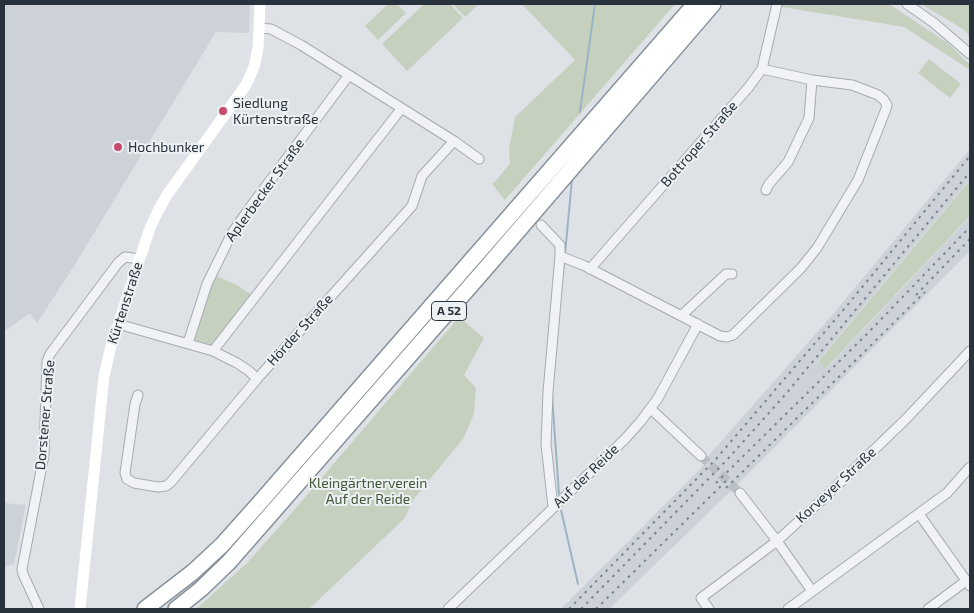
<!DOCTYPE html>
<html>
<head>
<meta charset="utf-8">
<style>
  body { margin:0 }
  #map { position:relative; width:974px; height:613px; overflow:hidden; background:#dee2e6; font-family:"Exo 2",sans-serif }
  canvas { display:block }
  .frame { position:absolute; inset:0; border:5px solid #28323c; pointer-events:none }
</style>
</head>
<body>
<div id="map">
<canvas width="974" height="613"></canvas>
<div class="frame"></div>
</div>
<script>
const g = document.querySelector('canvas').getContext('2d');
g.lineJoin = 'round';
function paint(path, color) { g.fillStyle = color; g.fill(path, 'evenodd'); }
const toPath = rows => new Path2D(rows.map(r => 'M' + r).join(''));
function stroke(path, color, width, dash) { g.strokeStyle = color; g.lineWidth = width; g.lineCap = dash ? 'butt' : 'round'; g.setLineDash(dash || []); g.stroke(path); }
function label(font, color, halo, rows, align = 'center') {
  g.font = font + ' "Exo 2",sans-serif'; g.lineWidth = 4; g.setLineDash([]); g.textBaseline = 'middle'; g.strokeStyle = halo; g.fillStyle = color; for (const [text, x, y, turn = 0] of rows) {
    g.save(); g.translate(x, y); g.rotate((+turn || 0) * Math.PI / 180); g.textAlign = isNaN(turn) ? turn : align; if (halo) g.strokeText(text, 0, 0); g.fillText(text, 0, 0); g.restore();
  }
}
const built = toPath([
  [4,4,250,4,249,33,216,32,74,266,37,323,30,313,4,332],
  [970,149,970,179,817,362,826,369,970,217,970,251,732,490,609,609,561,609,706,463,704,461,833,314],
  [4,503,26,505,14,564,4,567]
]);
const green = toPath([
  [388,4,397,4,406,13,378,40,365,26],
  [424,4,450,4,463,18,407,71,382,44],
  [453,4,479,4,465,17],
  [522,4,675,4,505,200,492,184,496,181,510,163,509,149,515,117,575,60],
  [778,4,889,4,949,44,970,65,970,70,904,27,782,7],
  [921,4,965,4,970,6,970,37,963,29],
  [929,59,961,84,950,98,918,73],
  [970,180,970,216,825,369,818,362],
  [216,276,235,284,251,294,212,346,193,339],
  [459,317,484,338,464,375,476,388,474,414,463,439,413,500,405,518,309,609,196,609,246,564,289,516]
]);
const stream = toPath([
  [580,112,595,4],
  [565,254,572,179],
  [563,271,564,263],
  [552,395,559,494],
  [561,510,578,584]
]);
const streetTunnel = toPath([
  [701,456,740,493]
]);
const street = toPath([
  [907,4,934,23,970,54],
  [259,28,271,29,301,45,454,141,479,159],
  [766,190,769,184,788,162,809,118,812,80],
  [541,225,560,245,560,256,585,266,720,336,727,337,733,335,801,268,817,248,858,180,886,109,887,105,884,100,878,95,852,85,812,80,762,69],
  [590,269,748,88,762,69,777,4],
  [682,315,726,274,732,274],
  [118,324,213,351,237,363,249,371,257,379],
  [188,343,207,284,232,233,251,206,349,75],
  [213,351,401,109],
  [138,395,135,404,125,473,127,479,134,483,158,487,166,486,171,482,257,379,412,206,422,176,454,141],
  [651,409,701,456],
  [740,493,777,541,812,591],
  [553,507,546,444,548,392,560,256],
  [919,514,970,586],
  [39,609,23,574,22,569,44,455,47,361,50,354,118,263,125,257,140,259],
  [448,609,625,439,641,421,658,398,698,324],
  [709,609,701,598,777,541,822,500,906,419,970,351],
  [788,609,947,493,970,467],
  [928,609,966,581]
]);
const secondary = toPath([
  [80,609,104,376,111,346,150,228,158,211,167,195,246,85,254,67,258,48,260,4]
]);
const highway = toPath([
  [145,609,193,572,222,545,256,507,695,4],
  [176,609,201,589,229,562,486,268,713,4]
]);
const rail = toPath([
  [916,295,970,239],
  [716,483,864,337,970,227],
  [726,488,925,292],
  [569,609,716,459,845,308,970,156],
  [581,609,725,462,785,395,970,172],
  [596,609,727,480]
]);
const markers = [
  [223,111,5,"#c54a6b"],
  [118,147,5,"#c54a6b"]
];
const shields = [
  [449,311,35]
];
const shieldNames = [
  ["A 52",449,311]
];
const poiNames = [
  ["Siedlung",233,103],
  ["Kürtenstraße",233,119],
  ["Hochbunker",128,147]
];
const streetNames = [
  ["Bottroper Straße",699,144,-49],
  ["Aplerbecker Straße",265,190,-54],
  ["Kürtenstraße",125,303,-72],
  ["Hörder Straße",300,330,-48],
  ["Dorstener Straße",45,415,-85],
  ["Auf der Reide",586,476,-44],
  ["Korveyer Straße",836,485,-43]
];
const parkNames = [
  ["Kleingärtnerverein",368,483],
  ["Auf der Reide",368,499]
];
paint(built, '#ccd2d8');
paint(green, '#c6d0bf');
stroke(stream, '#9bb4c4', 2);
stroke(streetTunnel, '#babfc4', 9, [9, 4.5]);
stroke(street, '#a4aab0', 11);
stroke(highway, '#86919c', 18);
stroke(street, '#f0f2f5', 9);
stroke(secondary, '#fff', 11);
stroke(highway, '#fff', 15);
stroke(rail, '#78848f', 2, [2.5, 5]);
for (const [x, y, r, color] of markers) { const dot = new Path2D(); dot.arc(x, y, r, 0, 2 * Math.PI); g.fillStyle = color; g.fill(dot); stroke(dot, '#edf1f4', 2); }
for (const [x, y, w] of shields) { const box = new Path2D(); box.roundRect(x - w / 2, y - 9.5, w, 19, 4); g.fillStyle = '#edf1f4'; g.fill(box); stroke(box, '#28323c', 1); }
label('bold 12px', '#28323c', null, shieldNames);
label('14px', '#28323c', '#edf1f4', poiNames, 'left');
label('14px', '#28323c', '#edf1f4', streetNames);
label('14px', '#415736', '#edf1f4', parkNames);
</script>
</body>
</html>
